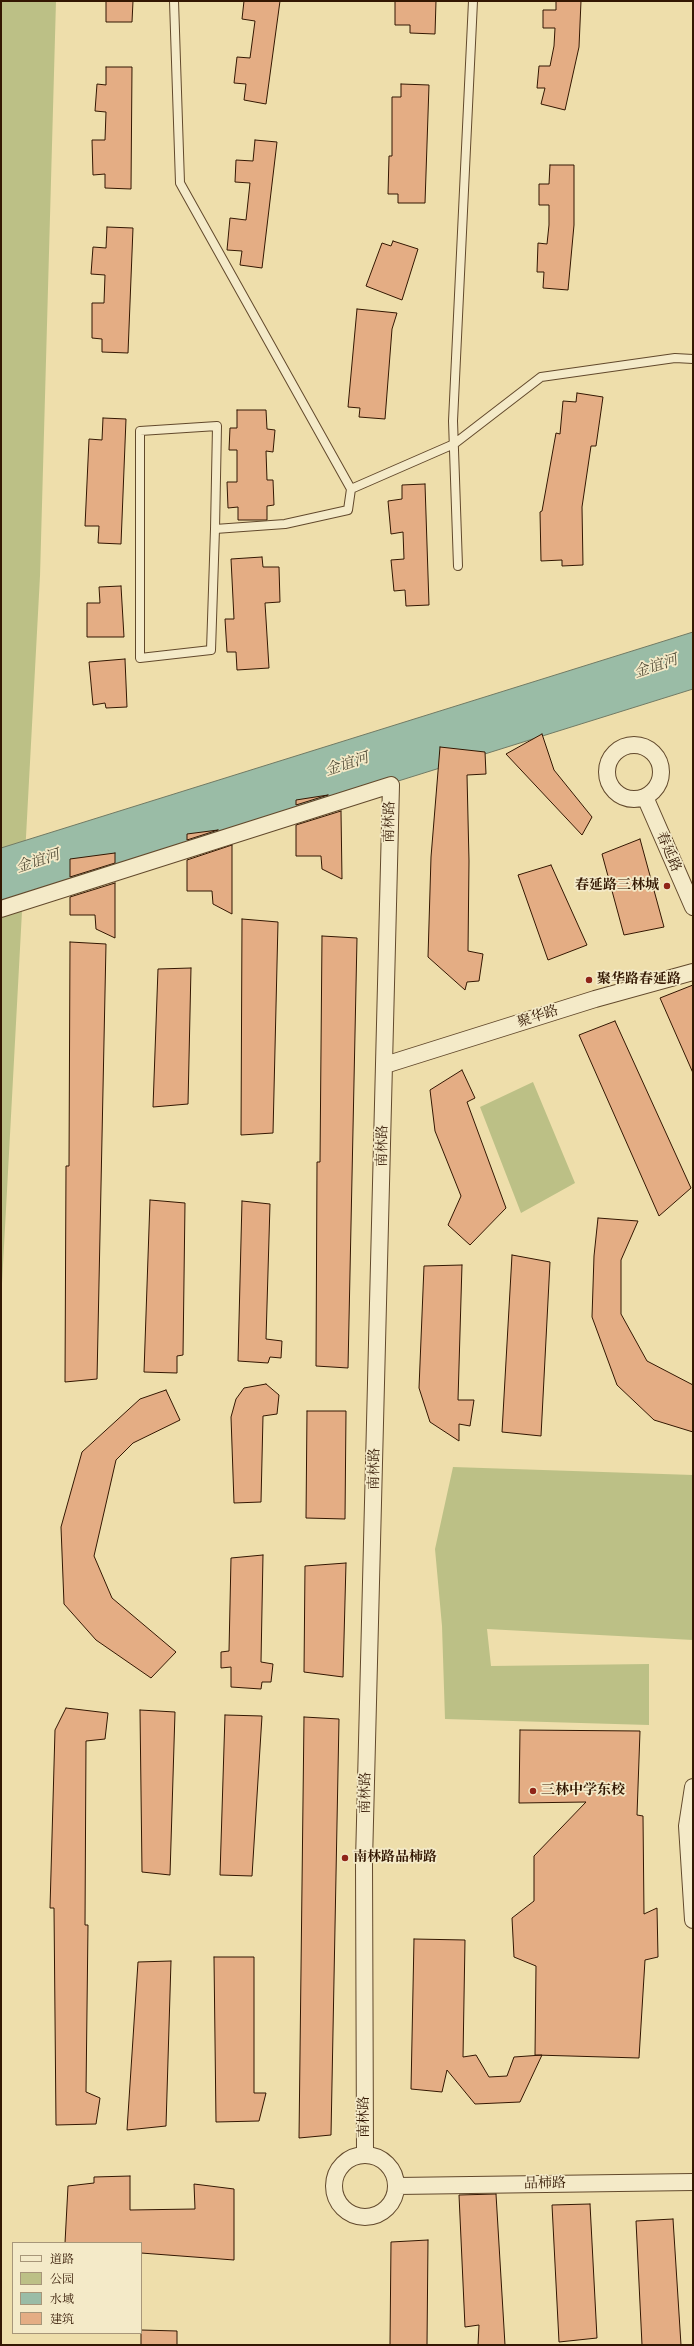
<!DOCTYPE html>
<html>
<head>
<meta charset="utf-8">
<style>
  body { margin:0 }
  #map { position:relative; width:694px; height:2346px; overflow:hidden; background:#eedeab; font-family:"Libre Bodoni","Noto Serif SC",serif }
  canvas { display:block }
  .frame { position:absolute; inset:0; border:2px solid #331702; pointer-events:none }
  .legend { position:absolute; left:12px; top:2242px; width:130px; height:92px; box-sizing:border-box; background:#f4eac8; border:1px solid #a79679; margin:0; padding:5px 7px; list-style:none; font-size:12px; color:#331702 }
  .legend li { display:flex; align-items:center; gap:8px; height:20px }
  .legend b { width:20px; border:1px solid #a79679 }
</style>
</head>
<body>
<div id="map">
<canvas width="694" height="2346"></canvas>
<div class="frame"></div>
<ul class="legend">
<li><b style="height:5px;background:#f4eac8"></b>道路</li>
<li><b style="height:11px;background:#bcc086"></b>公园</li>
<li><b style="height:11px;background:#9abca6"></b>水域</li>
<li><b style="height:11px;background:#e4ad84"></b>建筑</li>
</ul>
</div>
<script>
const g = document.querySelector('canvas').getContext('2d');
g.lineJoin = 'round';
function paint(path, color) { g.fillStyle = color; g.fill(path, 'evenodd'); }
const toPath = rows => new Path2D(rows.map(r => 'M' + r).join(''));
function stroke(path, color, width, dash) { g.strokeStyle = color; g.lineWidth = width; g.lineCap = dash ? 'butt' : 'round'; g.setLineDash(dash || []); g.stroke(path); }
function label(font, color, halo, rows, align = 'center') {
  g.font = font + ' "Libre Bodoni","Noto Serif SC",serif'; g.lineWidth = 3.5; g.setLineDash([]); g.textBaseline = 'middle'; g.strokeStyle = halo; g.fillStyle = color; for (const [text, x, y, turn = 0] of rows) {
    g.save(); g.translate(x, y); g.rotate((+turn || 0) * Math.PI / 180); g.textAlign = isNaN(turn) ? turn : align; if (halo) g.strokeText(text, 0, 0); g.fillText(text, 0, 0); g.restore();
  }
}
const green = toPath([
  [1,1,56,1,40,576,1,1302],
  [533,1082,575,1183,521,1213,480,1107],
  [453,1467,693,1475,693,1640,487,1629,491,1666,649,1664,649,1725,445,1719,442,1626,435,1549]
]);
const water = toPath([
  [693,632,693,689,1,905,1,848,693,632]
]);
const building = toPath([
  [106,1,133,1,132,22,106,22,106,1],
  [244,1,280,1,266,104,244,100,246,84,234,83,237,57,250,58,255,21,242,19,244,1],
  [395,1,436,1,435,34,410,33,410,25,395,25,395,1],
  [556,1,581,1,579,47,565,110,541,104,545,88,537,88,539,66,550,66,554,46,555,28,543,28,543,10,556,10,556,1],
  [106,67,132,67,131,189,105,188,105,174,93,175,92,140,105,140,106,112,95,111,97,84,106,85,106,67],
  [401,84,429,85,425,203,398,203,398,194,388,194,389,156,392,156,392,97,401,97,401,84],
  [255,140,277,142,262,268,240,265,242,251,227,250,230,218,246,220,250,183,235,182,236,160,253,161,255,140],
  [550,165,574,165,574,225,568,290,543,288,544,272,537,272,538,243,547,244,549,225,549,205,539,205,539,184,549,184,550,165],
  [107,227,133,228,128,353,102,352,102,339,92,338,92,303,104,303,105,275,91,274,93,247,106,248,107,227],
  [393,241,418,249,402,300,366,286,382,243,391,246,393,241],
  [357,309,397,313,392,329,385,419,359,417,360,408,348,407,357,309],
  [577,393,603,397,596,446,591,446,582,507,583,565,562,566,562,560,541,561,540,512,542,511,556,433,560,434,563,401,576,402,577,393],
  [237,410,266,410,267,429,275,430,273,452,266,451,267,480,273,480,274,505,267,506,267,520,238,520,238,507,228,508,227,482,237,482,237,450,229,450,230,428,237,428,237,410],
  [103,418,126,419,121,544,98,543,99,526,85,526,89,439,102,440,103,418],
  [425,484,429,605,406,606,405,590,394,591,391,560,404,559,403,532,391,534,388,501,402,499,402,485,425,484],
  [262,557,263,567,279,567,280,602,265,603,269,668,237,670,236,652,227,652,225,619,234,619,231,559,262,557],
  [121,586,124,637,87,637,87,603,100,603,99,587,121,586],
  [125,659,127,707,106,708,105,703,93,705,89,662,125,659],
  [542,734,554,770,592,817,582,835,506,754,542,734],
  [440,747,485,752,486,774,467,775,469,861,468,951,483,954,479,981,467,982,465,990,428,957,431,857,440,747],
  [328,795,296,805,296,800,328,795],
  [341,811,342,879,322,869,321,856,296,856,296,825,341,811],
  [218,830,187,840,187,834,218,830],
  [640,839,664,927,624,935,602,854,640,839],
  [232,845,232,914,213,904,212,891,187,891,187,860,232,845],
  [115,853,115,863,70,877,70,859,115,853],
  [551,865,587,945,548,960,518,875,551,865],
  [115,883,115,938,96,929,95,915,70,915,70,897,115,883],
  [242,919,278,922,273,1133,241,1135,242,919],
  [322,936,357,938,348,1368,316,1366,317,1162,320,1162,322,936],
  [70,942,106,944,97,1379,65,1382,66,1166,69,1166,70,942],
  [191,968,188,1104,153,1107,158,969,191,968],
  [693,985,693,1073,660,998,693,985],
  [615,1021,691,1188,659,1216,579,1035,615,1021],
  [462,1070,475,1098,467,1102,506,1208,470,1245,448,1225,461,1196,435,1131,430,1090,462,1070],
  [150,1200,185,1203,183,1355,177,1356,177,1373,144,1372,150,1200],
  [242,1201,270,1204,266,1339,282,1341,281,1358,270,1357,268,1363,238,1361,242,1201],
  [598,1218,638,1221,621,1260,621,1314,647,1361,693,1385,693,1432,654,1420,617,1385,592,1317,594,1256,598,1218],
  [512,1255,550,1262,541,1436,502,1432,512,1255],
  [462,1265,458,1400,474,1400,470,1426,459,1424,459,1441,430,1422,419,1388,424,1266,462,1265],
  [266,1384,279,1395,277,1414,263,1416,261,1502,234,1503,231,1417,236,1399,244,1388,266,1384],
  [166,1390,180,1420,133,1443,116,1460,94,1556,112,1598,176,1652,151,1678,96,1640,64,1604,61,1527,82,1452,140,1399,166,1390],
  [307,1411,346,1411,345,1519,306,1518,307,1411],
  [263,1555,261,1662,273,1664,271,1682,262,1682,261,1689,231,1687,231,1667,221,1668,221,1652,229,1651,231,1558,263,1555],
  [346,1563,343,1677,304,1672,305,1566,346,1563],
  [66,1708,108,1713,105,1739,86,1741,85,1925,88,1925,86,2092,100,2098,96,2124,56,2125,54,1908,50,1908,55,1730,66,1708],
  [140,1710,175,1712,170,1875,142,1872,140,1710],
  [225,1715,262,1716,252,1876,220,1875,225,1715],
  [304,1717,339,1719,331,2135,299,2138,304,1717],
  [520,1730,640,1731,637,1815,643,1816,644,1914,657,1908,658,1957,645,1960,639,2058,535,2055,536,1966,514,1957,512,1918,534,1901,534,1856,586,1802,519,1803,520,1730],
  [414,1939,465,1940,463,2057,476,2055,489,2077,507,2076,514,2057,542,2055,520,2102,475,2104,447,2070,442,2092,411,2089,414,1939],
  [214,1957,254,1957,254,2093,266,2093,259,2121,216,2122,214,1957],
  [171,1961,166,2126,127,2130,138,1962,171,1961],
  [130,2176,130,2210,195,2209,194,2184,234,2189,234,2260,141,2253,141,2243,65,2243,68,2186,94,2183,94,2177,130,2176],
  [496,2194,505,2345,478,2345,479,2325,465,2327,459,2195,496,2194],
  [590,2204,597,2338,559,2342,552,2205,590,2204],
  [673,2219,681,2345,642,2345,636,2221,673,2219],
  [428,2240,427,2345,390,2345,391,2242,428,2240],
  [141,2330,177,2331,177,2345,141,2345,141,2330]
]);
const service = toPath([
  [174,1,180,183,351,489,348,510,285,524,215,529,211,650,140,658,140,431,217,426,215,529],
  [351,489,454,444,541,377,675,358,693,359],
  [458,566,453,421,473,1]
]);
const minor = toPath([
  '607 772a27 27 0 1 1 54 0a27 27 0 1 1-54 0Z',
  [645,797,693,907],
  [1,909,391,785,364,1861,365,2154],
  [385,1065,595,999,693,972],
  [693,1787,687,1826,693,1920],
  '334 2186a31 31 0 1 1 62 0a31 31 0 1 1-62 0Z',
  [397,2186,693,2182]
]);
const markers = [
  [667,886,4,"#8f2418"],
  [589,980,4,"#8f2418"],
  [533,1791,4,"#8f2418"],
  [345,1858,4,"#8f2418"]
];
const streetNames = [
  ["南林路",390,822,-89],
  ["春延路",668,852,67],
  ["聚华路",538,1017,-18],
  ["南林路",383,1146,-89],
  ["南林路",375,1469,-89],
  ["南林路",366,1793,-89],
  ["南林路",365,2117,-90],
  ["品柿路",545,2184,-1]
];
const poiNames = [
  ["春延路三林城",659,886,"right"],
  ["聚华路春延路",597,980],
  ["三林中学东校",541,1791],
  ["南林路品柿路",353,1858]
];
const waterNames = [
  ["金谊河",656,667,-18],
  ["金谊河",347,765,-18],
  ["金谊河",38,862,-18]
];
paint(green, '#bcc086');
paint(water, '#9abca6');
stroke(water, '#717a64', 1);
paint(building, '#e4ad84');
stroke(building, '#331702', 1);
stroke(service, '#62492c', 10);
stroke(minor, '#62492c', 18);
stroke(service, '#f4eac8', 8);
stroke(minor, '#f4eac8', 16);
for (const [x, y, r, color] of markers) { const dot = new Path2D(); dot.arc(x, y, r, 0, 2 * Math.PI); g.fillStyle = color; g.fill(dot); stroke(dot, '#f4eac8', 1.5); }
label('14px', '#331702', '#f4eac8', streetNames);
label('bold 14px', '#331702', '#f4eac8', poiNames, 'left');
label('italic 15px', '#57513b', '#f4eac8', waterNames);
</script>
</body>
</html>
